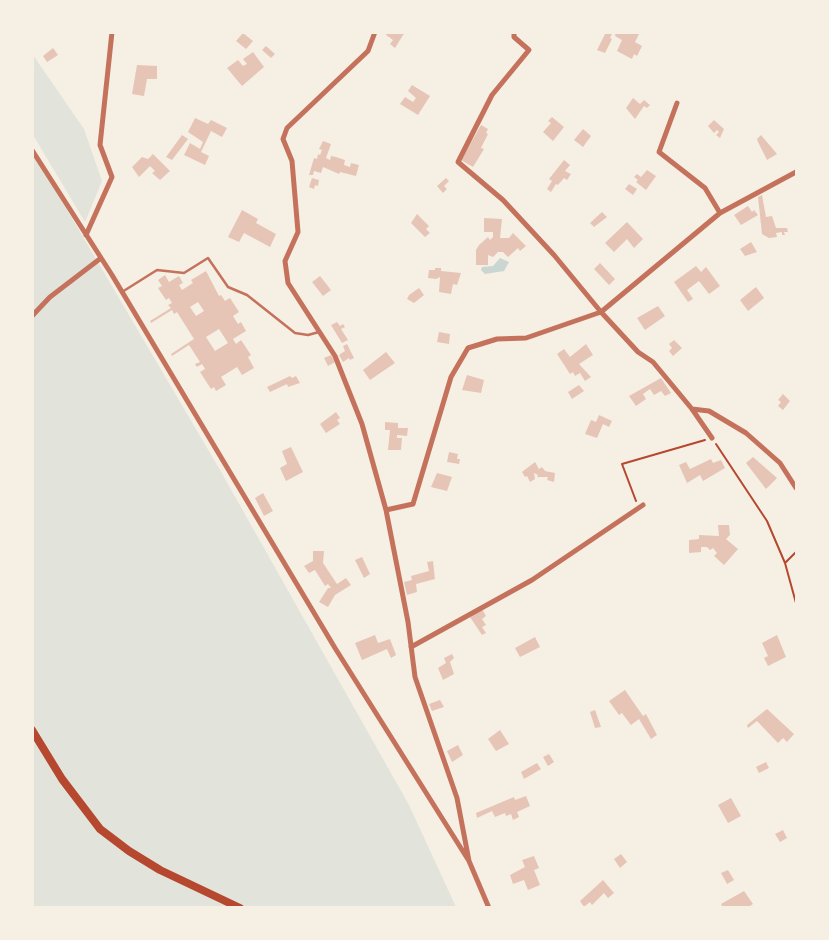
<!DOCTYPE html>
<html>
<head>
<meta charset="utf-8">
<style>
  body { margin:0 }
  #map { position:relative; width:829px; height:940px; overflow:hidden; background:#f6efe4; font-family:Lora,serif }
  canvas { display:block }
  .frame { position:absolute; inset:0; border:34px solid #f6efe4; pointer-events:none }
</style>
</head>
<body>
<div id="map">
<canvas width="829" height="940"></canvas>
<div class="frame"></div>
</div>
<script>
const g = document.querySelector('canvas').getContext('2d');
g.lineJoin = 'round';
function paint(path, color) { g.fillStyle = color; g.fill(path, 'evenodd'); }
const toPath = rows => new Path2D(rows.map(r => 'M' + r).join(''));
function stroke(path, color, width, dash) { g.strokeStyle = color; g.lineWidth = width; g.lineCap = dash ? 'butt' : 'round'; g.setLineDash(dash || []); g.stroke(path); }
const green = toPath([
  [33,55,84,129,102,181,85,222,33,135],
  [32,150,220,470,409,805,456,907,33,907]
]);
const water = toPath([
  [500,258,509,262,504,271,485,274,481,270,482,267,493,266]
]);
const building = toPath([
  [388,32,405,32,395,48,390,44,393,40,386,35],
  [613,32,610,38,612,39,605,53,597,50,606,32],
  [616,32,640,32,635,42,642,46,637,56,634,54,632,59,617,51,622,40,615,36],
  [243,33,253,41,246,49,236,41],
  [266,46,275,54,271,58,262,50],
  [53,48,58,55,47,62,43,56],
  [253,52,264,67,242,86,227,68,238,60,243,66,247,64,243,59],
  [137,65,157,66,157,79,147,79,144,96,132,94],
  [412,85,430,96,418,115,400,104,405,97,413,102,416,98,408,91],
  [633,98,640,104,644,100,650,105,647,108,644,106,635,119,626,108],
  [552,117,564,127,553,141,543,132,551,123,548,121],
  [195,118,208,124,211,120,227,128,222,137,211,131,201,152,209,156,205,165,184,155,190,143,200,149,203,142,188,132],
  [714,120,724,129,720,138,716,135,719,132,717,130,714,133,708,126],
  [481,125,488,129,486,133,488,134,481,148,484,149,473,167,461,160],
  [583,129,591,136,583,147,574,140],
  [182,135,188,139,172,160,166,157],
  [761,135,777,154,767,160,758,142,757,139],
  [323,141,331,144,326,158,330,160,331,156,336,157,345,160,344,165,350,167,351,163,359,165,356,176,340,172,339,174,323,167,321,173,314,171,313,175,309,175,314,158,317,159,318,154,320,155,322,150,319,149],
  [153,154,170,171,160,180,152,173,155,171,150,166,139,177,132,167,142,157,148,159],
  [564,160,570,165,565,171,571,174,567,180,564,178,558,185,556,184,551,192,547,189,552,181,549,179],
  [647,170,656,176,646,190,636,182,638,180,634,177,637,174,641,177],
  [312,178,319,180,318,186,315,185,314,189,309,187],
  [446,178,449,181,444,186,447,189,443,193,437,186],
  [629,184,637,189,633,195,625,189],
  [762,195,766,217,772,216,776,228,787,228,788,232,784,232,785,235,782,235,782,232,776,233,777,237,769,238,762,234,758,197],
  [748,206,752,212,754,210,758,215,741,225,734,215],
  [242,210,258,219,256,223,276,234,270,247,244,233,239,242,228,237],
  [602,212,607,217,594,227,590,223],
  [417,214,429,226,426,229,430,233,425,237,411,223],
  [484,218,502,219,500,238,509,238,513,233,526,246,520,251,518,248,508,257,503,252,498,252,493,257,488,255,488,265,476,265,476,250,479,245,488,237,490,240,493,237,493,232,484,232],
  [627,222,643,239,634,248,627,239,614,252,605,243],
  [751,242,757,252,745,256,740,249],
  [600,263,615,279,609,285,594,269],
  [696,266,701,272,706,267,720,286,709,294,699,281,687,290,693,299,688,302,674,282],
  [435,268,441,268,441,271,461,273,457,285,453,284,451,294,439,292,440,277,436,279,428,278,429,270,435,270],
  [206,271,219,296,221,295,225,301,230,298,239,312,233,316,238,324,241,322,246,331,233,339,236,344,241,340,251,355,248,357,254,368,242,375,237,367,221,377,226,385,216,391,214,387,211,389,200,372,205,369,202,364,197,367,195,364,200,362,189,345,172,356,171,354,194,339,177,312,174,314,172,310,151,323,150,321,171,308,168,305,172,303,169,298,166,300,158,288,162,286,158,280,165,275,169,282,179,276,183,283,179,285,182,290,193,283,191,280],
  [198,302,204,311,196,316,190,307],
  [219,329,228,343,215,351,206,337],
  [320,276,331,290,323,296,312,282],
  [756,287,764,298,748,311,740,300],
  [419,288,424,295,414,303,407,299,409,295],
  [658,306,665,316,645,330,637,318],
  [337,322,340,326,343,324,345,327,341,329,348,340,342,343,331,325],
  [439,332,450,334,449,344,437,342],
  [674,340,682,348,673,356,669,351,672,348,669,344],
  [347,344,354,358,350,360,349,358,343,362,339,355,345,351,343,346],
  [586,344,593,355,579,364,591,377,585,381,580,373,575,376,573,372,570,374,557,354,564,349,570,357],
  [386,352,395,363,370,380,363,370],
  [331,355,335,362,328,366,324,358],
  [467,375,484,380,481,393,462,390],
  [290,376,292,378,296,376,300,383,288,387,287,384,270,392,267,387],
  [661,378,671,393,665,396,661,391,654,395,650,389,643,394,646,399,636,406,629,396],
  [579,385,584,391,572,399,568,392],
  [783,394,790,401,783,410,778,406,781,402,778,400],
  [336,412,340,418,337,420,340,424,326,433,320,424],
  [599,415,612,421,609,427,603,424,597,438,585,434,591,420,596,422],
  [385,422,398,423,398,428,408,428,407,436,397,435,397,438,402,438,401,450,388,450,390,430,385,430],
  [291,447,303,472,286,481,280,468,287,464,282,451],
  [449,452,458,454,457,459,460,459,459,464,447,462],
  [753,457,777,478,766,489,746,463],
  [711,459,713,463,721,460,725,468,703,481,700,475,687,483,679,465,686,462,690,469],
  [535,462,539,469,542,467,545,471,555,473,554,482,547,480,548,477,537,477,538,475,534,473,535,479,530,482,527,476,525,477,522,472],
  [437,473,452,477,447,491,431,487],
  [263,493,273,511,264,516,255,498],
  [718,525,729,525,730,535,726,539,738,549,724,565,714,556,717,553,713,548,710,550,707,547,701,547,701,552,689,553,689,540,699,539,699,535,719,536],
  [313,551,324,551,323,563,337,584,346,578,351,585,335,595,328,607,319,602,328,588,331,588,328,584,325,586,315,570,309,573,304,566,313,561],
  [362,557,370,574,364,578,355,560],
  [433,561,435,579,416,584,417,592,407,595,404,582,412,580,411,576,429,571,427,562],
  [482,609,486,616,482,619,486,625,482,627,486,633,482,635,470,617],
  [375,635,378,643,390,639,396,655,391,658,387,649,362,660,355,643],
  [777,635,786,657,768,666,764,658,768,656,762,643],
  [535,637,540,647,520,657,515,648],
  [452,654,454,658,450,662,454,674,443,680,438,668,446,663,444,658],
  [625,690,643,716,646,714,657,735,651,739,639,719,631,725,622,713,619,715,609,701],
  [440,700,444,707,432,711,429,704],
  [767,709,794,734,787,742,783,738,778,743,757,721,748,728,747,725],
  [595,710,601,727,595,728,590,712],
  [500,730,509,744,496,751,488,739],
  [458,745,463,755,452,762,447,751],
  [549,754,554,762,548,766,543,757],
  [766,762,769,768,759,773,756,767],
  [537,763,541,769,524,779,521,772],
  [526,796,530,806,517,812,519,817,513,820,511,814,506,816,505,813,495,817,492,811,477,818,476,813,514,797,515,800],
  [731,798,741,816,728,823,718,805],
  [783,830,787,838,780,842,775,834],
  [621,854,627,862,620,868,614,859],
  [534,856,539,868,534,870,540,885,528,890,524,880,513,884,510,875,525,867,522,860],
  [728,870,734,880,727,884,721,873],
  [603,880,614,893,608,898,604,893,592,905,590,902,584,907,580,901],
  [744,891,753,904,747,908,723,908,721,904]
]);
const path = toPath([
  [716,444,767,521,785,563,796,603],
  [636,501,622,464,705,440],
  [785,563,796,552]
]);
const service = toPath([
  [122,292,157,270,184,273,208,258,228,287,247,295,295,333,308,335,319,332]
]);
const minor = toPath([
  [375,32,368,51,287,128,283,139,292,161,298,232,285,261,288,283,335,356,362,424,386,510,408,622,415,677,457,798,469,861],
  [514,32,514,37,529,50,492,95,458,162,503,200,554,255,601,312,638,352,653,362,692,409,712,438],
  [677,103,659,152,705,188,720,213],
  [32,150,112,275,335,648,469,861,489,908],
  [86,235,112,177,100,145,112,32],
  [32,316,50,297,101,258],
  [692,409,709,411,746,433,780,463,796,488],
  [386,510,413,504,451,377,468,348,497,339,526,338,601,312,720,213,796,172],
  [411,647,532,580,643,505]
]);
const secondary = toPath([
  [32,730,62,779,100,829,129,851,160,870,240,908]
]);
paint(green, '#e2e4dc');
paint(water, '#c9d6d2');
paint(building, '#e6c5b7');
stroke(path, '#b5482f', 2);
stroke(service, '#c5725c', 2.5);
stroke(minor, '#c5725c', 5);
stroke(secondary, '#b5482f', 8);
</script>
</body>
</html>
